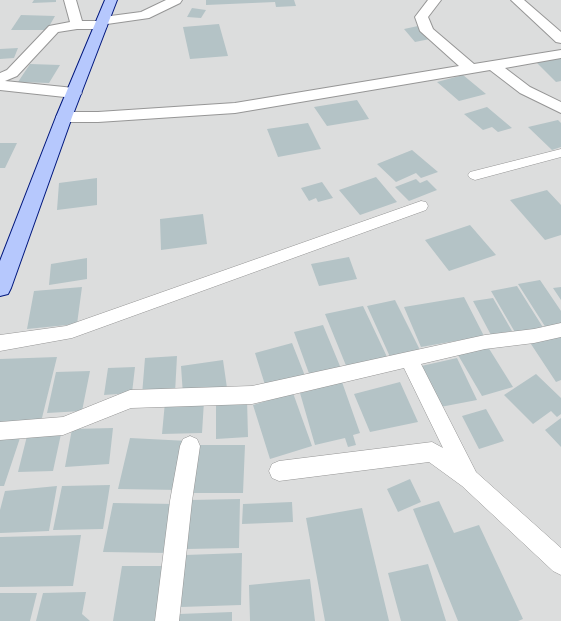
<!DOCTYPE html>
<html>
<head>
<meta charset="utf-8">
<style>
  body { margin:0 }
  canvas { display:block; background:#e5ecf1 }
</style>
</head>
<body>
<canvas width="561" height="621"></canvas>
<script>
const g = document.querySelector('canvas').getContext('2d');
g.lineJoin = 'round';
function paint(path, color) { g.fillStyle = color; g.fill(path, 'evenodd'); }
const toPath = rows => new Path2D(rows.map(r => 'M' + r).join(''));
function stroke(path, color, width, dash) { g.strokeStyle = color; g.lineWidth = width; g.lineCap = dash ? 'butt' : 'round'; g.setLineDash(dash || []); g.stroke(path); }
const residential = toPath([
  [0,0,561,0,561,621,0,621]
]);
const building = toPath([
  [34,0,56,0,56,2,32,3],
  [206,0,294,0,296,6,276,7,275,2,206,5],
  [192,8,206,10,201,18,187,17],
  [21,15,55,16,47,30,11,30],
  [219,24,228,56,190,59,183,27],
  [418,26,430,39,415,42,404,29],
  [18,48,14,58,0,59,0,49],
  [561,58,561,81,556,82,536,62],
  [30,64,60,65,49,83,18,82],
  [463,75,486,94,459,101,437,82],
  [357,100,369,119,327,126,314,107],
  [487,107,512,128,498,132,492,127,483,130,464,114],
  [558,120,561,123,561,147,552,150,528,127],
  [308,123,321,149,278,157,267,129],
  [0,143,17,143,5,168,0,168],
  [412,150,438,172,421,178,416,173,396,182,377,164],
  [376,177,397,202,360,215,339,190],
  [97,178,97,205,57,210,59,183],
  [416,179,420,183,427,180,437,190,409,201,395,187],
  [322,182,333,198,318,202,316,198,309,201,301,188],
  [547,190,561,205,561,235,545,240,510,200],
  [203,214,207,244,161,250,160,219],
  [470,225,496,255,449,271,425,240],
  [349,257,357,279,319,286,311,264],
  [87,258,87,279,49,285,51,264],
  [540,280,561,311,561,325,546,328,518,284],
  [517,286,544,329,516,334,491,291],
  [82,287,77,324,27,329,34,291],
  [561,287,561,300,553,288],
  [464,297,484,336,421,347,404,307],
  [493,298,512,331,491,335,473,301],
  [395,300,421,352,391,359,367,306],
  [363,306,388,359,347,368,325,314],
  [323,325,342,371,311,379,294,332],
  [561,336,561,380,556,382,529,341],
  [292,343,305,376,266,388,255,353],
  [488,347,513,387,482,396,458,355],
  [177,356,175,393,142,395,145,358],
  [57,357,40,426,0,428,0,359],
  [457,358,477,400,435,408,417,367],
  [223,360,227,388,183,395,181,366],
  [135,367,132,393,104,395,108,368],
  [90,371,82,411,47,413,56,372],
  [536,374,561,398,561,414,557,417,551,411,533,424,504,395],
  [342,382,360,433,353,435,356,445,348,447,345,438,315,445,300,393],
  [400,382,418,422,370,432,354,394],
  [293,393,312,446,270,459,253,405],
  [247,399,248,437,216,439,216,401],
  [204,401,202,433,162,434,165,402],
  [486,409,504,441,479,449,462,416],
  [561,418,561,447,545,430],
  [113,428,109,464,65,467,72,429],
  [61,434,53,471,18,472,27,436],
  [20,438,4,486,0,486,0,439],
  [130,438,188,441,179,490,118,489],
  [194,445,245,445,243,493,190,493],
  [410,479,421,502,398,512,387,489],
  [110,485,103,529,53,530,62,486],
  [57,486,49,531,0,533,0,510,5,491],
  [240,499,239,548,186,549,190,500],
  [439,501,454,533,479,525,523,619,518,621,458,621,413,509],
  [292,502,293,522,242,524,243,504],
  [113,503,176,504,170,553,103,552],
  [362,508,389,621,325,621,306,518],
  [81,535,73,586,0,587,0,537],
  [242,553,241,605,181,607,185,555],
  [428,564,446,621,401,621,388,573],
  [122,566,164,566,158,621,113,621],
  [310,579,315,621,250,621,249,585],
  [86,592,82,614,90,621,36,621,43,593],
  [0,593,37,593,30,621,0,621],
  [232,612,232,621,179,621,179,614]
]);
const lane = toPath([
  [561,149,561,157,475,180,470,178,468,175,470,172,561,149],
  [421,201,426,202,428,206,426,210,72,338,0,351,0,335,66,326,421,201],
  [561,323,561,337,534,343,485,349,421,364,476,472,561,548,561,575,553,571,462,486,429,462,279,481,272,478,269,471,272,464,279,461,432,442,443,448,404,368,252,404,131,408,63,435,0,440,0,422,63,417,130,390,252,386,485,335,534,329,561,323],
  [190,436,197,439,200,446,192,501,179,621,155,621,170,501,180,446,183,439,190,436]
]);
const street = toPath([
  [64,0,76,0,82,21,97,21,98,18,103,17,141,12,166,0,182,0,180,3,149,18,107,24,106,28,101,29,77,29,58,32,17,76,5,81,74,88,79,90,82,93,79,96,74,98,0,90,0,73,7,70,49,26,70,22,64,0],
  [428,0,441,0,428,17,433,29,474,64,561,50,561,58,505,68,530,87,561,102,561,113,520,93,490,70,235,113,98,122,64,122,58,120,56,117,58,114,64,112,98,112,235,103,459,66,420,31,415,17,428,0],
  [511,0,524,0,561,32,561,43,556,42,511,0]
]);
const secondary = toPath([
  [105,0,117,0,72,117,11,288,8,294,0,296,0,261,56,117,105,0]
]);
paint(residential, '#dcdddd');
paint(building, '#b4c3c6');
stroke(lane, '#969696', 1);
stroke(street, '#969696', 2);
stroke(secondary, '#00177d', 2);
paint(lane, '#fff');
paint(street, '#fff');
paint(secondary, '#b6c8fd');
</script>
</body>
</html>
